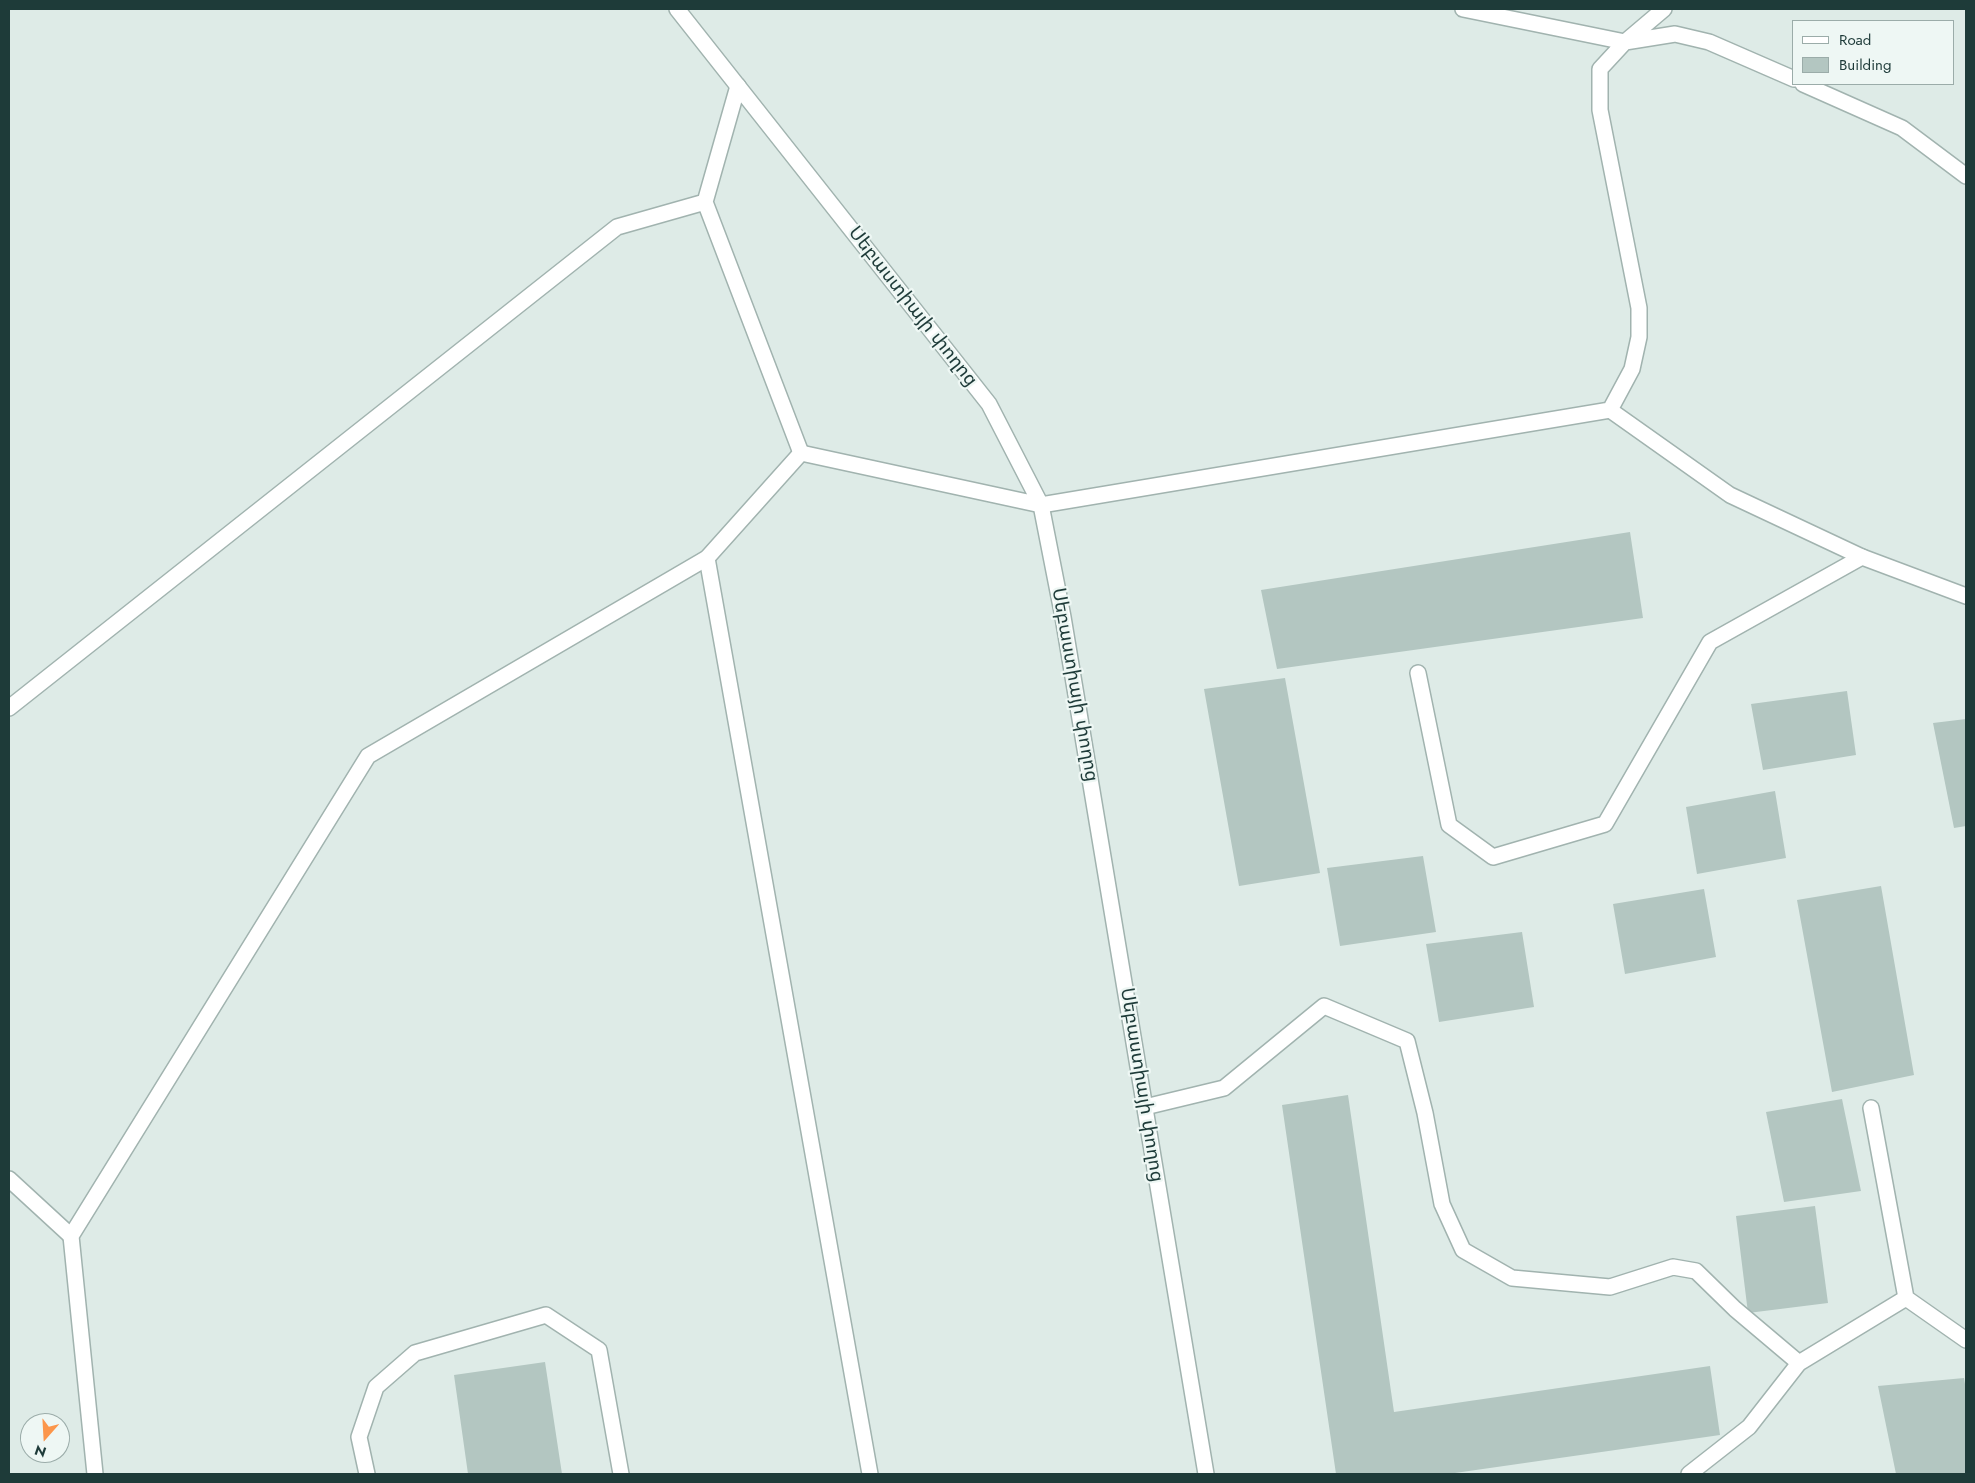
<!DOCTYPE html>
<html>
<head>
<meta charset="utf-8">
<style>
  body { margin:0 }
  #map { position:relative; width:1975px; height:1483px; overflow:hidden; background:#deebe7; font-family:Jost,sans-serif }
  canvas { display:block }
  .frame { position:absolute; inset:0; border:10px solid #1e3b39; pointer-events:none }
  .legend { position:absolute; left:1792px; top:20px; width:162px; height:65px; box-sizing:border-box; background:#eef7f4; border:1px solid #9baca9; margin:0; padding:6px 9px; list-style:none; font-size:15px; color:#1e3b39 }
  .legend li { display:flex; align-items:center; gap:10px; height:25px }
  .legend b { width:25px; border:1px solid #9baca9 }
  .north { position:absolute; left:20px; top:1413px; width:50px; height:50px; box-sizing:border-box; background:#eef7f4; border:1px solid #9baca9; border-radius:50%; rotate:199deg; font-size:14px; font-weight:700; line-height:20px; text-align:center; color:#1e3b39 }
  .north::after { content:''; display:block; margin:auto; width:18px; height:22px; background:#fc964b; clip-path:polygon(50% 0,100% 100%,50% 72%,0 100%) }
</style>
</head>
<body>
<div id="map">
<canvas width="1975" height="1483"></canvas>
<div class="frame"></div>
<ul class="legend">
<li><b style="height:6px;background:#fff"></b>Road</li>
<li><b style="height:14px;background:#b3c6c1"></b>Building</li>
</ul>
<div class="north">N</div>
</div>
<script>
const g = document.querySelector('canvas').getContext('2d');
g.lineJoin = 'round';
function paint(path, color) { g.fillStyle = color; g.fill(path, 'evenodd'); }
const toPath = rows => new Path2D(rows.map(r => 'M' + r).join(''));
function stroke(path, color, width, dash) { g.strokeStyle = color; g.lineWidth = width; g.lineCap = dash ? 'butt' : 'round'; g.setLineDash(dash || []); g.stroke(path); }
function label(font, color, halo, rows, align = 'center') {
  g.font = font + ' Jost,"Noto Sans Armenian",sans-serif'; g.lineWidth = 4.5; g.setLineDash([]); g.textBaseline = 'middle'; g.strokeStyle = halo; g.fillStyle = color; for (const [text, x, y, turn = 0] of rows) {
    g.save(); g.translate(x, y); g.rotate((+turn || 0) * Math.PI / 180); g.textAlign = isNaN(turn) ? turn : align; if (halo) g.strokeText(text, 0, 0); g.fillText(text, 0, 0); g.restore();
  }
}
const building = toPath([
  [1630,532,1643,618,1277,669,1261,590],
  [1285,678,1320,873,1239,886,1204,689],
  [1847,691,1856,755,1763,770,1751,704],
  [1966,719,1966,826,1954,828,1933,723],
  [1775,791,1786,858,1697,874,1686,807],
  [1423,856,1436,932,1340,946,1327,868],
  [1881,886,1914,1075,1832,1092,1797,900],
  [1704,889,1716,957,1625,974,1613,904],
  [1522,932,1534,1007,1439,1022,1426,944],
  [1348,1095,1394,1412,1710,1366,1720,1435,1448,1474,1336,1474,1282,1105],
  [1842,1099,1861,1191,1784,1202,1766,1112],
  [1815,1206,1828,1303,1748,1313,1736,1216],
  [545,1362,562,1474,468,1474,454,1375],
  [1964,1378,1966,1390,1966,1474,1896,1474,1878,1386]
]);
const service = toPath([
  [738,86,705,202,801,453],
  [707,558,870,1474],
  [1418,673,1449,825,1493,857,1605,824,1710,642,1862,557],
  [9,708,617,227,705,202],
  [1145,1107,1224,1088,1324,1006,1407,1041,1425,1113,1442,1204,1463,1250,1512,1278,1610,1287,1673,1267,1696,1271,1735,1309,1799,1363],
  [1871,1108,1906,1298,1966,1340],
  [9,1179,71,1236],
  [367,1474,359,1437,376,1387,415,1353,546,1315,599,1350,621,1474],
  [1689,1474,1749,1427,1799,1363,1906,1298]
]);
const minor = toPath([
  [677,9,989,404,1041,505,1063,617,1206,1474],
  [1463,9,1625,42,1675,34,1709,42,1794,79],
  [1803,84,1902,128,1966,176],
  [1610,410,1632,369,1639,337,1639,308,1600,110,1600,69,1625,42,1664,9],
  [95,1474,71,1236,368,756,707,558,801,453,1041,505,1610,410,1730,495,1862,557,1966,596]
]);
const streetNames = [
  ["Սեբաստիայի փողոց",912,307,52],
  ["Սեբաստիայի փողոց",1074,685,80],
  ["Սեբաստիայի փողոց",1141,1085,81]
];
paint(building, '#b3c6c1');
stroke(service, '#a1b3af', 18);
stroke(minor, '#a1b3af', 18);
stroke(service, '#fff', 15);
stroke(minor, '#fff', 15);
label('19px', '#1e3b39', '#eef7f4', streetNames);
</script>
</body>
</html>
